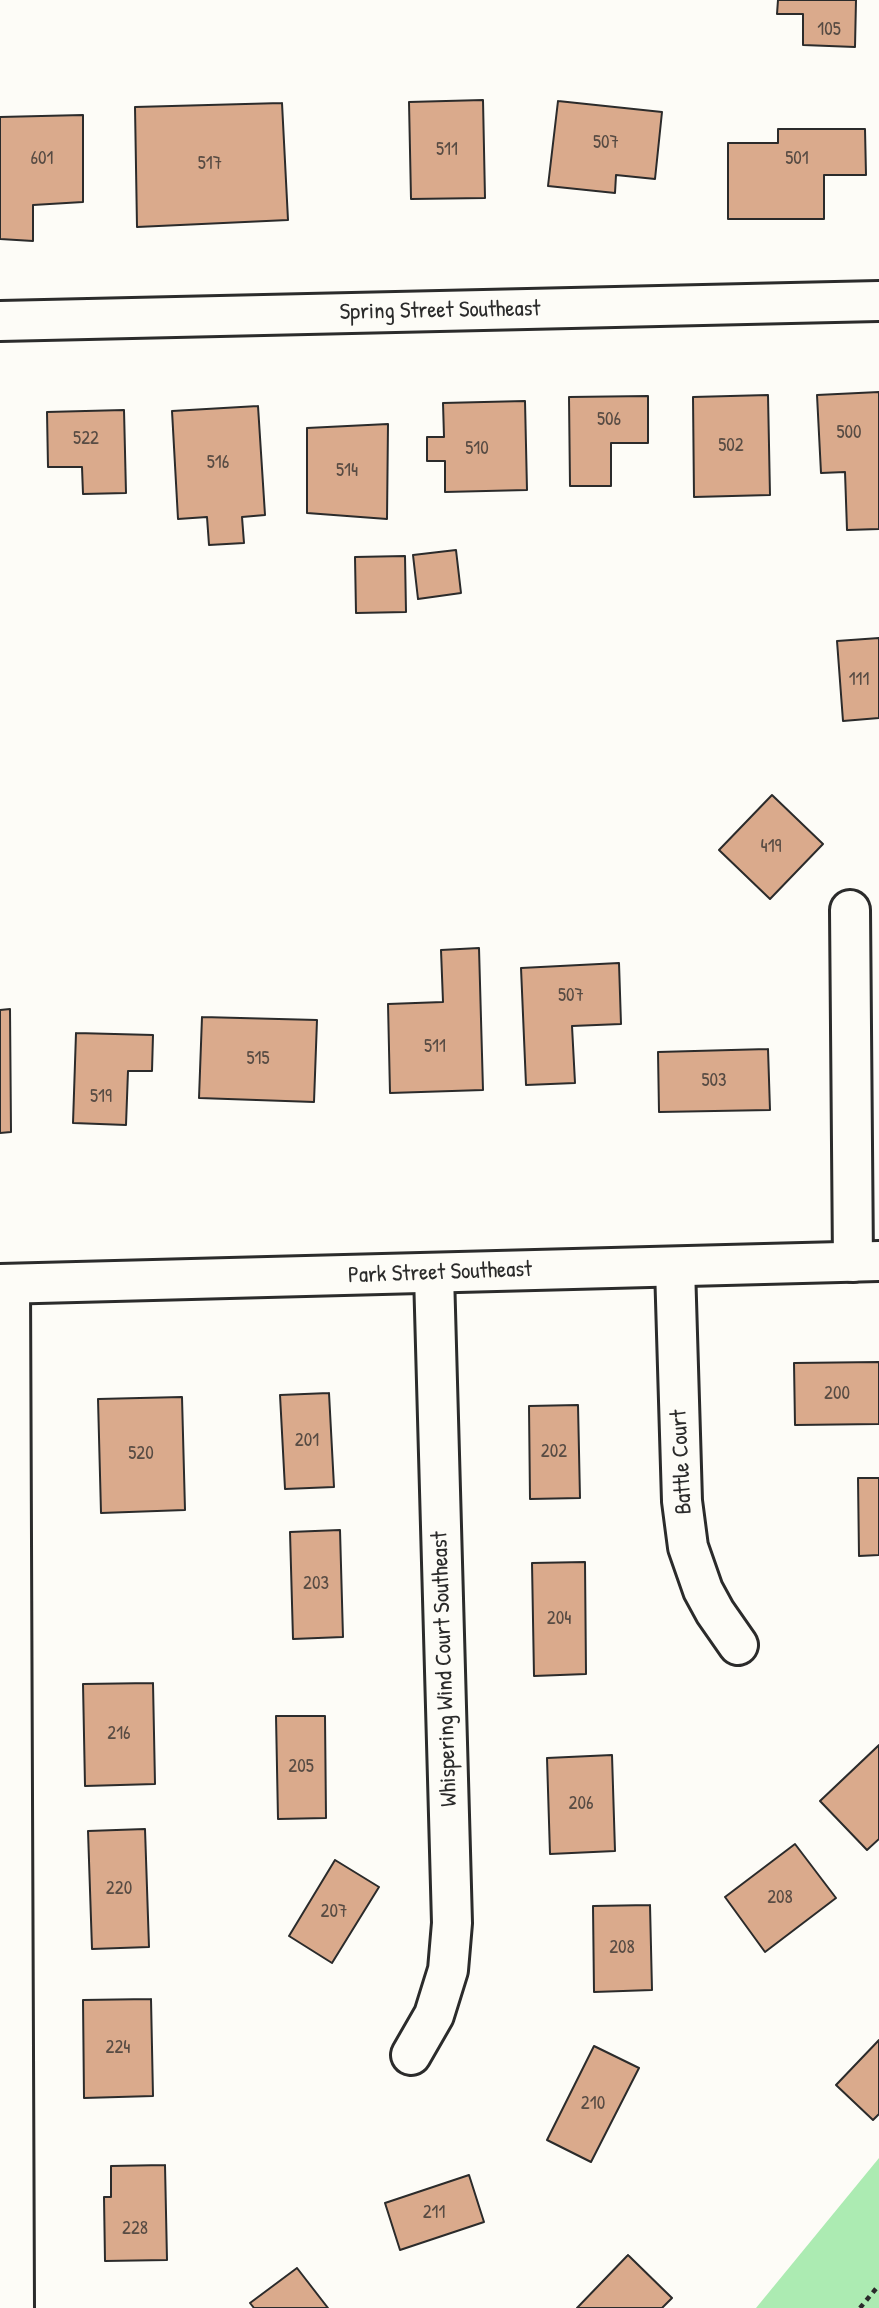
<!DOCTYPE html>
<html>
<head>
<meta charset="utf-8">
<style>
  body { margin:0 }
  canvas { display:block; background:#fdfcf7 }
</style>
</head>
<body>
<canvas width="879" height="2308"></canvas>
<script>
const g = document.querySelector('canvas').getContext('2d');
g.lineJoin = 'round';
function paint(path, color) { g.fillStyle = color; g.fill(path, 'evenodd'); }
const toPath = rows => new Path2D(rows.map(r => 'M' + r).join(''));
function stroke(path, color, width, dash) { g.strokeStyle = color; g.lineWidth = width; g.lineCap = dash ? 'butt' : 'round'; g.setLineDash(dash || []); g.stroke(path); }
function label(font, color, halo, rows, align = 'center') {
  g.font = font + ' "Patrick Hand",sans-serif'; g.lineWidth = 6; g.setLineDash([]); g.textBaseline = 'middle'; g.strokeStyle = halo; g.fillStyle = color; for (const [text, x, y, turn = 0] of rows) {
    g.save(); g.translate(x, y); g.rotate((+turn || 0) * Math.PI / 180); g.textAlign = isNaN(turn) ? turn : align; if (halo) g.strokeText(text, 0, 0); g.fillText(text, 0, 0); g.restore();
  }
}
const green = toPath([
  [879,2158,879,2308,756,2308]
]);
const building = toPath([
  [778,0,856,0,855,47,803,45,803,14,777,14,778,0],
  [483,100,485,198,411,199,409,102,483,100],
  [558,101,662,112,655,179,616,175,615,193,548,186,558,101],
  [282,103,288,220,137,227,135,107,282,103],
  [83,115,83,202,33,205,33,241,0,239,0,117,83,115],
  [778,129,865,129,866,175,824,175,824,219,728,219,728,143,778,143,778,129],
  [879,392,879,529,847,530,845,472,821,473,817,395,879,392],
  [768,395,770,495,694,497,693,397,768,395],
  [648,396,648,443,611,443,611,486,570,486,569,397,648,396],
  [525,401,527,490,445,492,445,461,427,461,427,437,444,437,443,403,525,401],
  [258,406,265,515,242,517,244,543,209,545,207,517,178,519,172,411,258,406],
  [124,410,126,493,83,494,82,467,48,467,47,412,124,410],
  [388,424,387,519,307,513,307,428,388,424],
  [456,550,461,593,418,599,413,555,456,550],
  [405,556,406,612,356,613,355,557,405,556],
  [879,638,879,718,843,721,837,641,879,638],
  [772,795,823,844,770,899,719,850,772,795],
  [479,948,483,1090,390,1093,388,1004,443,1002,441,950,479,948],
  [619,963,621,1024,572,1026,575,1083,526,1085,521,968,619,963],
  [10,1009,11,1132,0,1133,0,1010,10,1009],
  [202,1017,317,1020,314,1102,199,1098,202,1017],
  [76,1033,153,1035,152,1071,128,1071,126,1125,73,1123,76,1033],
  [768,1049,770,1110,659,1112,658,1052,768,1049],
  [879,1362,879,1424,795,1425,794,1363,879,1362],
  [329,1393,334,1487,285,1489,280,1395,329,1393],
  [182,1397,185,1510,101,1513,98,1399,182,1397],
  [578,1405,580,1498,530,1499,529,1406,578,1405],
  [858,1478,879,1478,879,1555,859,1556,858,1478],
  [340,1530,343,1637,293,1639,290,1532,340,1530],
  [585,1562,586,1674,534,1676,532,1563,585,1562],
  [153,1683,155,1784,85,1786,83,1684,153,1683],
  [276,1716,325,1716,326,1818,278,1819,276,1716],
  [879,1745,879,1839,867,1850,820,1801,879,1745],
  [612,1755,615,1851,550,1854,547,1758,612,1755],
  [145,1829,149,1947,92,1949,88,1831,145,1829],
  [795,1844,836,1898,765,1952,725,1897,795,1844],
  [335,1860,379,1887,332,1963,289,1936,335,1860],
  [650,1905,652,1990,594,1992,593,1906,650,1905],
  [151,1999,153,2096,84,2098,83,2000,151,1999],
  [879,2040,879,2114,873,2120,836,2085,879,2040],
  [594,2046,639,2068,591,2162,547,2140,594,2046],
  [165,2165,167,2260,105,2261,104,2197,111,2197,111,2166,165,2165],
  [469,2175,484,2222,400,2250,385,2203,469,2175],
  [628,2255,672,2298,662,2308,577,2308,628,2255],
  [297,2268,328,2308,254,2308,250,2303,297,2268]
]);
const path = toPath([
  [860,2308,879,2285]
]);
const minor = toPath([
  [0,321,879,301],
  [850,910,853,1262],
  [675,1267,682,1501,688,1547,703,1590,715,1612,738,1645],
  [10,1284,14,2308],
  [411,2055,434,2015,448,1970,452,1923,434,1274]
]);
const major = toPath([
  [0,1284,879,1261]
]);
const numberNames = [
  ["105",829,30],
  ["507",606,143],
  ["511",447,150],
  ["601",42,159],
  ["501",797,159],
  ["517",210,164],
  ["506",609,420],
  ["500",849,433],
  ["522",86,439],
  ["502",731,446],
  ["510",477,449],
  ["516",218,463],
  ["514",347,471],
  ["111",859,680],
  ["419",771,847],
  ["507",571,996],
  ["511",435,1047],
  ["515",258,1059],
  ["503",714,1081],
  ["519",101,1097],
  ["200",837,1394],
  ["201",307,1441],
  ["202",554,1452],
  ["520",141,1454],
  ["203",316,1584],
  ["204",559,1619],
  ["216",119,1734],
  ["205",301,1767],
  ["206",581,1804],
  ["220",119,1889],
  ["208",780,1898],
  ["207",334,1912],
  ["208",622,1948],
  ["224",118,2048],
  ["210",593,2104],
  ["211",434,2213],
  ["228",135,2229]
];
const streetNames = [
  ["Spring Street Southeast",440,311,-1],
  ["Park Street Southeast",440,1273,-2],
  ["Battle Court",682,1462,-93],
  ["Whispering Wind Court Southeast",445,1669,-92]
];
paint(green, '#acebb2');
paint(building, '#daaa8c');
stroke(building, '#2b2b2b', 2);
stroke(minor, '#2b2b2b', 44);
stroke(major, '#2b2b2b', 44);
stroke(path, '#2b2b2b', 4.5, [5, 5]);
stroke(minor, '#fdfcf7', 38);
stroke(major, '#fdfcf7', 38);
label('19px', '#574b43', null, numberNames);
label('23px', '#2b2b2b', '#fdfcf7', streetNames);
</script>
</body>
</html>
